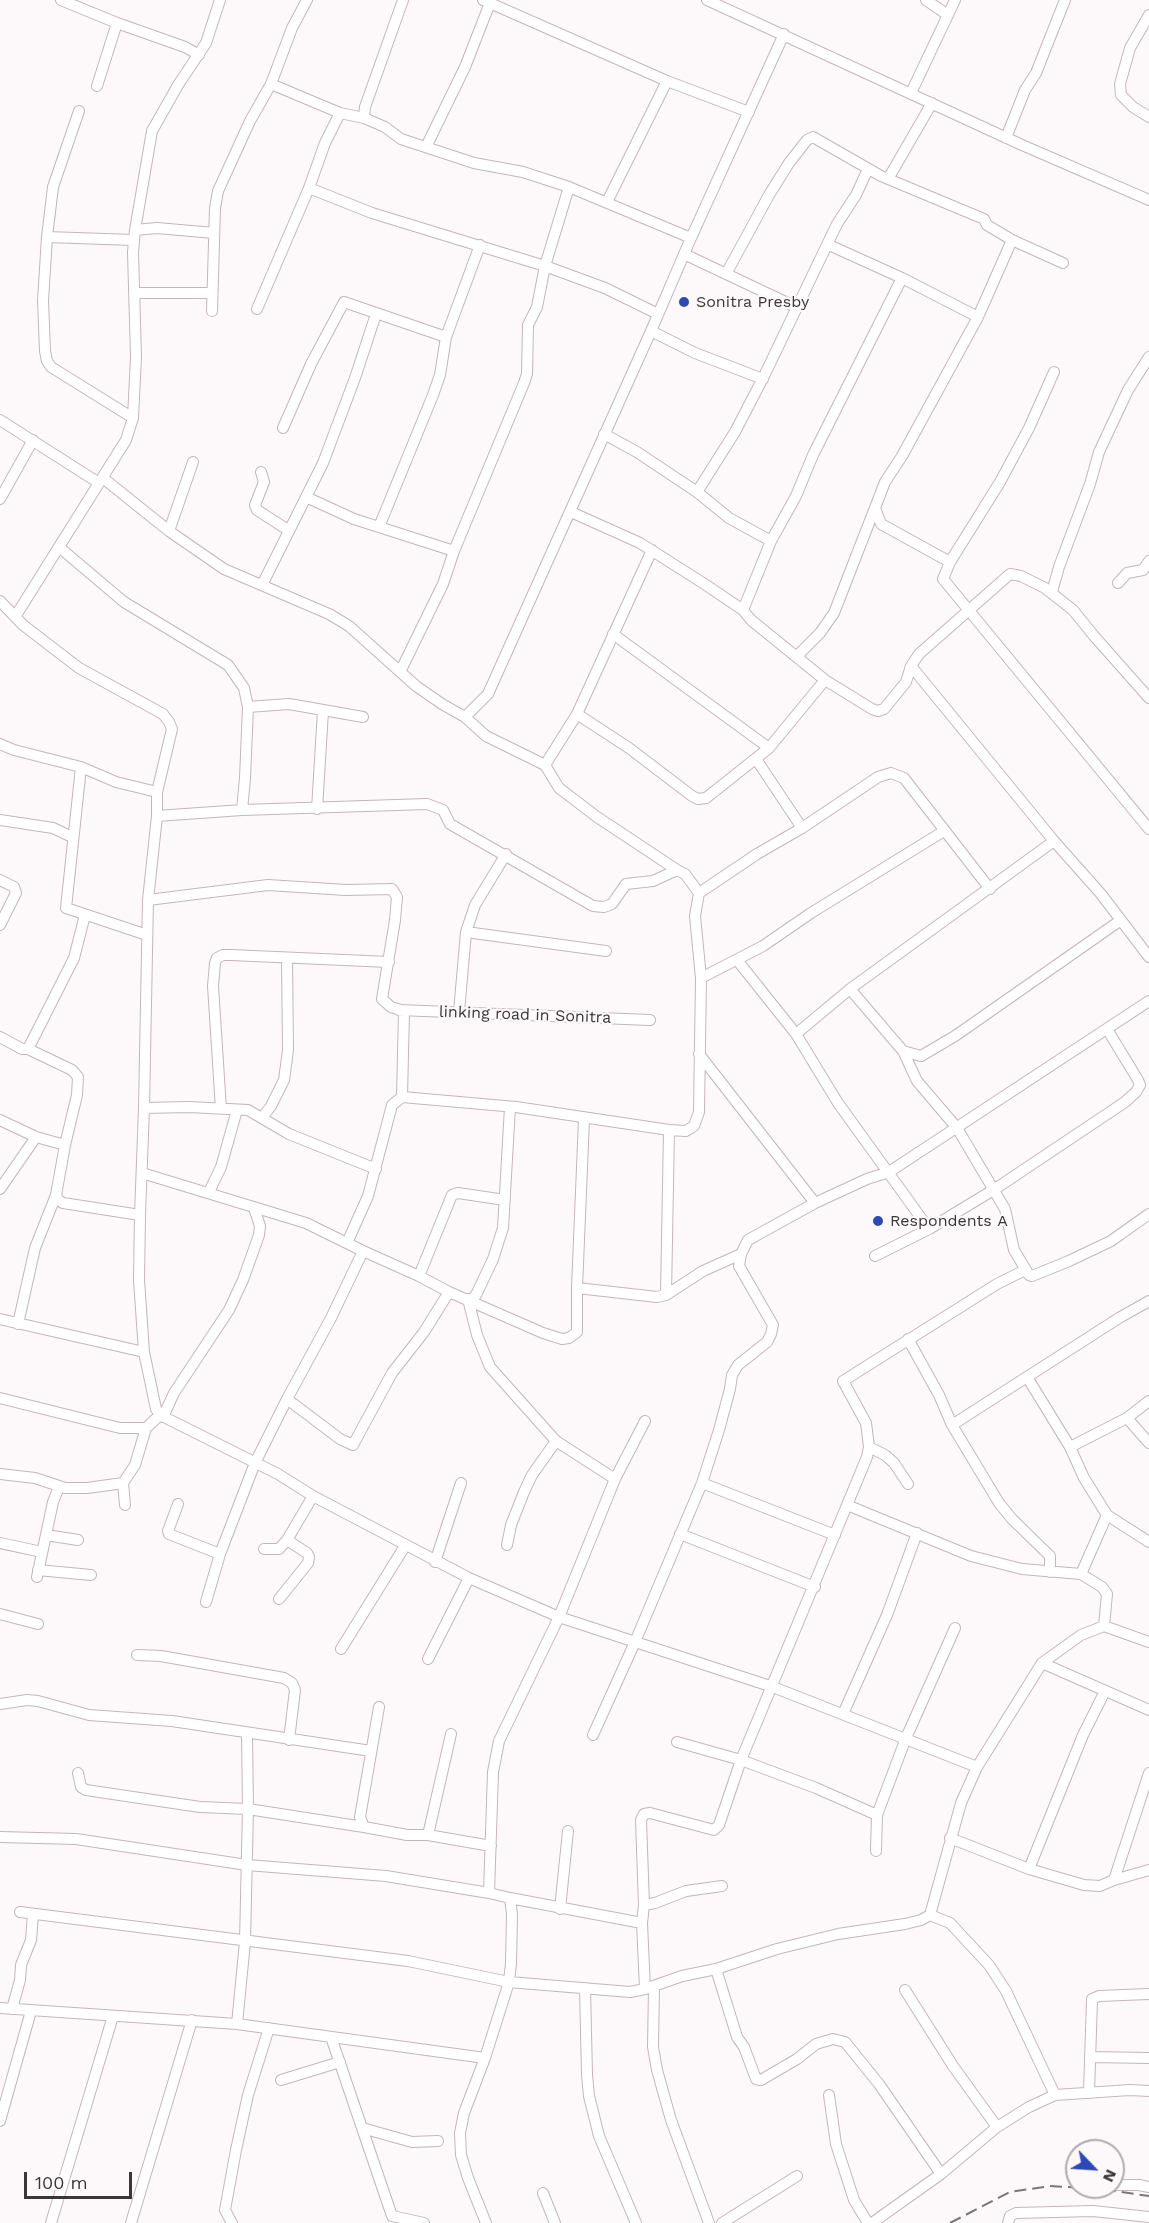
<!DOCTYPE html>
<html>
<head>
<meta charset="utf-8">
<style>
  body { margin:0 }
  #map { position:relative; width:1149px; height:2223px; overflow:hidden; background:#fdf9fa; font-family:"Work Sans",sans-serif }
  canvas { display:block }
  .north { position:absolute; left:1065px; top:2139px; width:60px; height:60px; box-sizing:border-box; background:#fdf9fa; border:2px solid #b0abac; border-radius:50%; rotate:115deg; font-size:16px; font-weight:700; line-height:24px; text-align:center; color:#3d3637 }
  .north::after { content:''; display:block; margin:auto; width:21px; height:27px; background:#2a4aba; clip-path:polygon(50% 0,100% 100%,50% 72%,0 100%) }
  .scale { position:absolute; left:24px; top:2172px; width:108px; height:27px; box-sizing:border-box; border:3px solid #3d3637; border-top:0; padding-left:8px; font-size:18px; line-height:21px; white-space:nowrap; color:#3d3637; -webkit-text-stroke:4px #fdf9fa; paint-order:stroke }
</style>
</head>
<body>
<div id="map">
<canvas width="1149" height="2223"></canvas>
<div class="north">N</div>
<div class="scale">100 m</div>
</div>
<script>
const g = document.querySelector('canvas').getContext('2d');
g.lineJoin = 'round';
const toPath = rows => new Path2D(rows.map(r => 'M' + r).join(''));
function stroke(path, color, width, dash) { g.strokeStyle = color; g.lineWidth = width; g.lineCap = dash ? 'butt' : 'round'; g.setLineDash(dash || []); g.stroke(path); }
function label(font, color, halo, rows, align = 'center') {
  g.font = font + ' "Work Sans",sans-serif'; g.lineWidth = 4.5; g.setLineDash([]); g.textBaseline = 'middle'; g.strokeStyle = halo; g.fillStyle = color; for (const [text, x, y, turn = 0] of rows) {
    g.save(); g.translate(x, y); g.rotate((+turn || 0) * Math.PI / 180); g.textAlign = isNaN(turn) ? turn : align; if (halo) g.strokeText(text, 0, 0); g.fillText(text, 0, 0); g.restore();
  }
}
const minor = toPath([
  [61,0,117,23,185,47,199,55],
  [483,0,667,81,749,112],
  [707,0,1022,145,1149,200],
  [926,0,948,15],
  [1149,15,1130,48,1120,84,1121,95,1133,107,1149,117],
  [271,84,340,113,364,118,385,127,401,139,474,163,523,172,569,187,691,238],
  [97,86,117,23],
  [911,93,955,0],
  [79,111,53,187,47,237,43,301,45,351,47,361,51,367,133,418],
  [364,118,365,107,403,0],
  [1006,138,1025,90,1036,73,1065,0],
  [426,147,465,67,490,3],
  [888,179,932,103],
  [309,188,372,213,545,266,605,288,658,314],
  [607,202,667,81],
  [135,230,157,228,214,233],
  [47,237,134,240],
  [829,245,902,278,978,317],
  [684,254,796,307],
  [726,274,769,195,789,163,807,140,813,137,881,176,984,219,987,225,1012,240,1063,263],
  [135,293,212,293],
  [257,309,309,188,325,143,340,113],
  [212,311,215,208,218,191,250,121,271,84,292,28,307,0],
  [651,331,695,353,763,379],
  [1054,372,1029,428,1000,482,950,562,943,579,1149,829],
  [0,420,99,483],
  [283,428,311,364,344,302,446,337],
  [604,434,637,452,697,492,729,518,771,541],
  [261,472,264,482,255,505,257,510,288,530],
  [103,478,169,531,224,569,329,614,349,626,416,686,442,704,465,717,486,736,545,765,559,788,597,817,677,870],
  [697,492,735,432,765,374,837,224,856,195,868,169],
  [306,497,354,519,454,551],
  [0,499,33,440],
  [875,508,881,524,950,562],
  [571,512,640,543,703,583,743,610,751,620,825,680,872,709,878,711,884,709,906,682,911,666,919,654,1010,574,1021,576,1045,588,1073,610,1094,636,1149,698],
  [379,527,433,395,440,375,446,337,480,245],
  [169,531,193,462],
  [59,547,124,602,228,665,244,688,248,707,245,778,242,810],
  [1118,583,1127,573,1143,570,1149,561],
  [262,585,323,463,355,378,376,314],
  [1052,592,1059,567,1090,484,1099,452,1128,390,1149,357],
  [0,601,23,625,79,668,163,714,169,722,172,729,157,792,157,816,148,900,144,1108,140,1215,139,1280,144,1352,156,1409,160,1415,278,1474,313,1496,469,1578,559,1617,773,1687,977,1767],
  [743,610,771,541,796,496,813,455,902,278],
  [15,617,126,440,133,418,136,357,133,252,135,230,152,131,178,85,206,43,220,0],
  [613,634,769,748],
  [797,656,820,633,834,613,885,482,902,456,978,317,1012,240],
  [911,666,1054,841,1101,894,1149,957],
  [400,672,443,584,454,551,524,383,527,374,528,325,537,307,545,266,569,187],
  [248,707,289,704,363,717],
  [577,714,629,748,692,796,698,799,706,798,769,748,825,680],
  [465,717,488,694,651,331,691,238,784,34],
  [0,744,14,750,81,767,116,782,157,792],
  [756,759,802,828],
  [545,765,577,714,652,550],
  [81,767,66,908,147,935],
  [317,809,323,711],
  [157,816,242,810,427,804,443,810,450,824,593,906,604,907,612,904,626,884,653,881,677,870,685,874,699,893,695,916,701,978,699,1112,694,1126,686,1131,669,1130,516,1107,402,1097,392,1105,368,1196,347,1243],
  [0,820,53,828,72,837],
  [0,880,14,887,16,893,0,925],
  [699,893,757,854,802,828,878,777,891,773,904,778,990,889],
  [148,900,268,885,346,890,392,889,397,897,395,920,382,999,391,1007,404,1011,402,1097],
  [466,932,606,951],
  [737,960,796,1034,838,1103,929,1229],
  [701,978,763,946,811,913,944,831],
  [850,989,903,1051,917,1081,957,1128,1005,1209,1014,1250,1029,1275,1032,1276,1069,1261,1111,1241,1149,1214],
  [399,1010,650,1020],
  [459,1012,466,932,475,905,506,854],
  [796,1034,850,989,1054,841],
  [0,1037,22,1049,28,1049,74,958,85,915],
  [28,1049,72,1070,78,1077,77,1095,65,1145,56,1195,58,1200,63,1203,140,1215],
  [903,1051,921,1056,955,1036,1121,920],
  [699,1054,815,1203],
  [144,1108,189,1107,248,1110,289,1134,376,1169],
  [221,1109,213,986,215,963,217,958,223,955,231,955,389,962],
  [262,1118,271,1106,284,1080,288,1050,287,958],
  [584,1119,577,1288,657,1297,666,1295,669,1130],
  [0,1120,36,1137,65,1145],
  [142,1173,306,1223,363,1251,419,1276,449,1292,543,1333,562,1339,569,1338,577,1332,577,1288],
  [0,1189,36,1137],
  [209,1192,221,1167,237,1110],
  [875,1256,929,1229,995,1189,1125,1102,1136,1092,1140,1085,1138,1080,1107,1029],
  [419,1276,452,1195,458,1193,505,1200],
  [666,1295,703,1271,741,1254],
  [468,1299,477,1335,490,1367,556,1441,615,1479,559,1617,499,1741,493,1772,489,1893,510,1898,512,1914,511,1963,509,1982,485,2058,464,2113,460,2133,461,2155,468,2178,486,2223],
  [472,1301,477,1293,493,1259,503,1228,510,1107],
  [0,1319,144,1352],
  [18,1324,35,1248,56,1195],
  [908,1339,939,1395,952,1425,1119,1318,1149,1301],
  [1027,1377,1070,1447,1084,1478,1107,1515,1149,1542],
  [0,1398,120,1428,146,1428,160,1415],
  [287,1399,340,1439,353,1445,392,1373,424,1332,449,1292],
  [163,1417,174,1393,229,1310,243,1280,259,1235,260,1226,254,1208],
  [1127,1418,1149,1443],
  [952,1425,999,1503,1012,1519,1050,1556,1050,1572],
  [869,1447,885,1455,894,1463,908,1484],
  [1070,1447,1127,1418,1149,1401],
  [0,1474,35,1478,65,1488,87,1488,123,1483,135,1465,146,1428],
  [615,1479,645,1421],
  [123,1483,125,1505],
  [702,1483,835,1535],
  [178,1504,168,1531,169,1534,220,1554],
  [847,1505,971,1556,1022,1569,1081,1574,1107,1515],
  [680,1534,815,1587],
  [46,1535,78,1540],
  [0,1543,42,1552],
  [507,1545,511,1525,524,1492,532,1475,556,1441],
  [264,1549,279,1549,287,1540,313,1496],
  [435,1562,461,1483],
  [38,1570,91,1575],
  [1081,1574,1102,1587,1107,1594,1104,1626],
  [37,1577,53,1502,59,1487],
  [279,1599,308,1563,309,1557,307,1553,287,1540],
  [206,1602,220,1554,255,1463,287,1399,331,1318,363,1251],
  [0,1614,38,1624],
  [341,1649,405,1546],
  [137,1655,161,1656,284,1678,292,1683,295,1690,289,1740],
  [428,1659,469,1578],
  [1042,1663,1149,1710],
  [0,1704,27,1700,38,1701,89,1715,172,1721,371,1751],
  [379,1707,360,1817,364,1827,407,1835,428,1835,491,1846],
  [843,1714,887,1615,917,1533],
  [593,1735,635,1642,702,1483,719,1430,730,1389,732,1375,738,1365,767,1342,771,1334,773,1325,739,1266,741,1254,748,1240,815,1203,867,1179,889,1172,1149,1001],
  [78,1773,81,1787,86,1790,200,1807,248,1809,364,1827],
  [877,1815,816,1788,741,1760,867,1457,869,1447,866,1423,843,1381,997,1284,1025,1270],
  [428,1835,451,1734],
  [0,1837,76,1839,247,1865,386,1876,489,1893],
  [950,1838,1029,1869,1084,1885,1100,1886,1114,1880,1149,1870],
  [876,1851,877,1815,906,1738,955,1628],
  [1029,1869,1083,1735,1105,1691],
  [1114,1880,1149,1773],
  [510,1898,642,1923,644,1905,641,1820,644,1814,650,1813,714,1830,719,1825,741,1760,677,1742],
  [644,1905,655,1903,686,1891,722,1886],
  [560,1909,568,1831],
  [20,1912,408,1961,509,1982,630,1992,645,1989,682,1976,716,1969,777,1949,838,1934,905,1924,921,1920,930,1915,961,1803,977,1767,1042,1663,1081,1635,1104,1626,1149,1642],
  [930,1915,950,1923,989,1965,1006,1991,1055,2095],
  [642,1923,645,1989],
  [716,1969,737,2037,744,2047,756,2079,761,2080,797,2059,816,2044,833,2039,845,2042,879,2084,941,2174],
  [654,1986,653,2047,657,2070,671,2120,709,2223],
  [585,1988,587,2075,589,2096,599,2136,636,2223],
  [905,1990,953,2066,997,2127],
  [0,2008,237,2024,485,2058],
  [12,2009,20,1980,21,1965,31,1940,33,1914],
  [237,2024,245,1942,248,1809,247,1733],
  [331,2037,392,2216,424,2223],
  [1090,2057,1149,2058],
  [281,2080,340,2062],
  [1089,2093,1092,1999,1099,1996,1149,1994],
  [829,2095,836,2144,854,2200,868,2223],
  [0,2121,31,2011],
  [362,2128,412,2142,438,2141],
  [1113,2185,1139,2185,1149,2187],
  [543,2193,555,2223],
  [51,2223,113,2016],
  [131,2223,192,2020],
  [232,2223,225,2210,236,2150,248,2095,269,2028],
  [722,2223,797,2176],
  [872,2223,941,2174,997,2127,1029,2107,1055,2095,1130,2090,1149,2091],
  [1008,2223,1010,2216,1016,2213,1093,2211,1149,2217]
]);
const rail = toPath([
  [950,2223,1010,2192,1050,2186,1100,2189,1149,2196]
]);
const markers = [
  [684,302,6,"#2a4aba"],
  [878,1221,6,"#2a4aba"]
];
const poiNames = [
  ["Sonitra Presby",696,302],
  ["Respondents A",890,1221]
];
const streetNames = [
  ["linking road in Sonitra",525,1015,2]
];
stroke(minor, '#c6b5b8', 12);
stroke(minor, '#fff', 10);
stroke(rail, '#7c7677', 2, [12, 6]);
for (const [x, y, r, color] of markers) { const dot = new Path2D(); dot.arc(x, y, r, 0, 2 * Math.PI); g.fillStyle = color; g.fill(dot); stroke(dot, '#fdf9fa', 2); }
label('16px', '#3d3637', '#fdf9fa', poiNames, 'left');
label('16px', '#3d3637', '#fdf9fa', streetNames);
</script>
</body>
</html>
